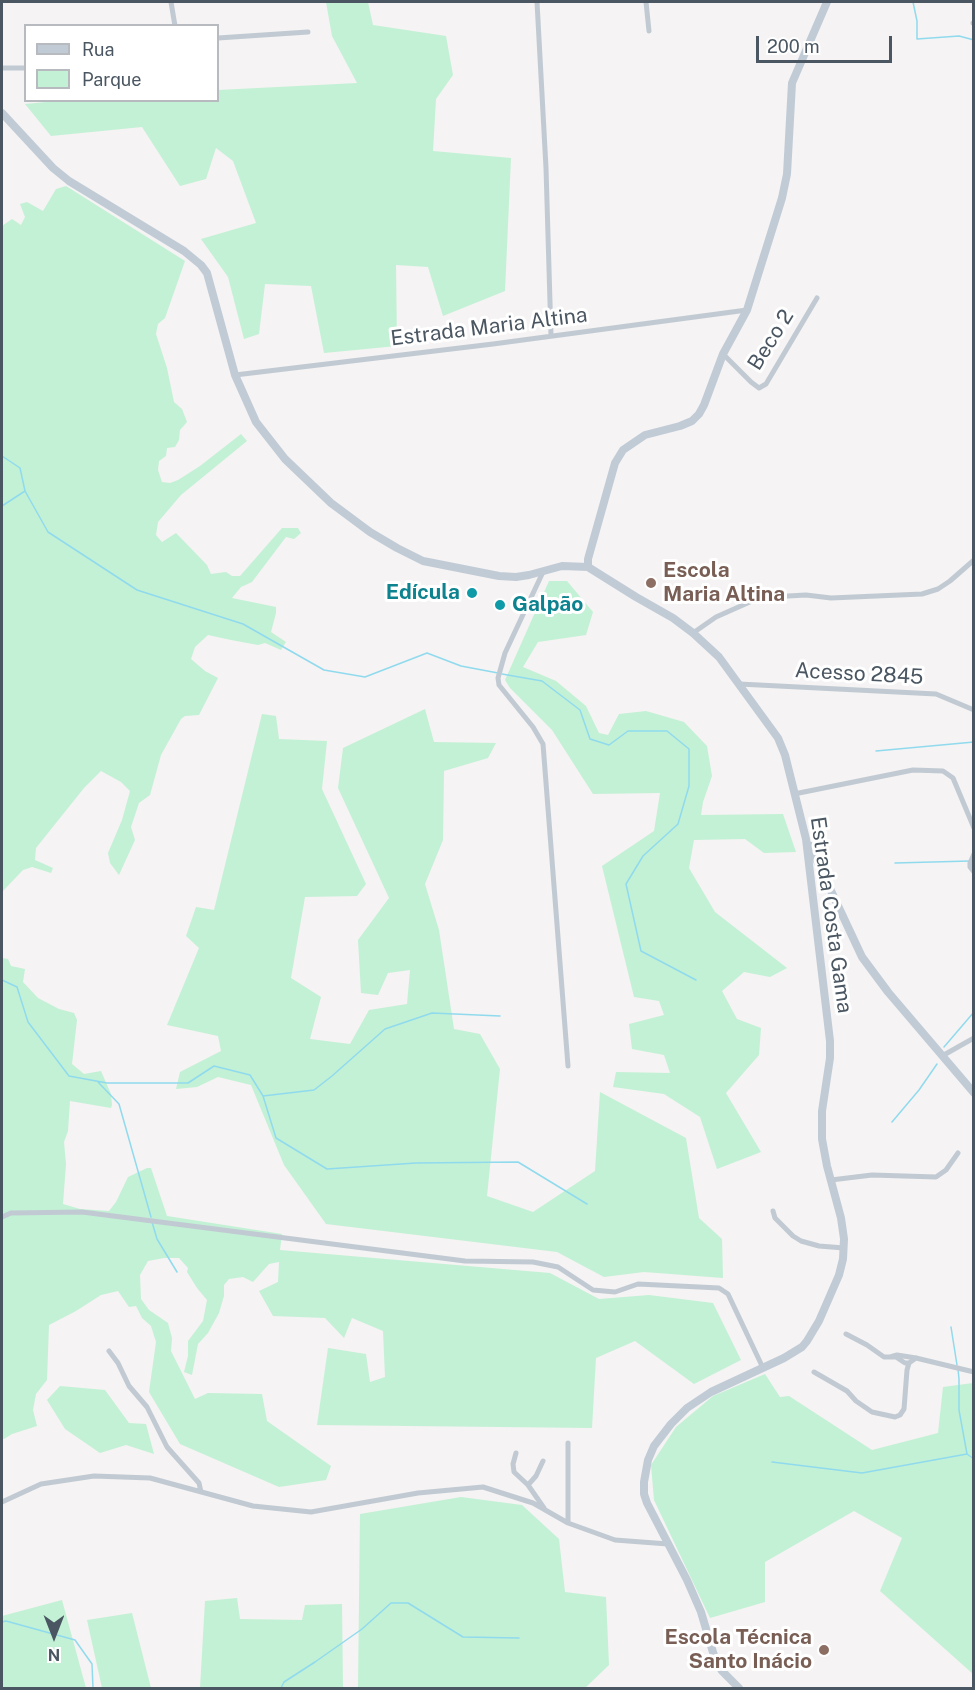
<!DOCTYPE html>
<html>
<head>
<meta charset="utf-8">
<style>
  body { margin:0 }
  #map { position:relative; width:975px; height:1690px; overflow:hidden; background:#f5f3f3; font-family:"Public Sans",sans-serif }
  canvas { display:block }
  .frame { position:absolute; inset:0; border:3px solid #4a5661; pointer-events:none }
  .legend { position:absolute; left:24px; top:24px; width:195px; height:78px; box-sizing:border-box; background:#fff; border:2px solid #b7bbc0; margin:0; padding:8px 10px; list-style:none; font-size:18px; color:#4a5661 }
  .legend li { display:flex; align-items:center; gap:12px; height:30px }
  .legend b { width:30px; border:2px solid #b7bbc0 }
  .north { position:absolute; left:24px; top:1606px; width:60px; height:60px; -webkit-text-stroke:4px #fff; paint-order:stroke; rotate:180deg; font-size:16px; font-weight:700; line-height:24px; text-align:center; color:#4a5661 }
  .north::after { content:''; display:block; margin:auto; width:21px; height:27px; background:#4a5661; clip-path:polygon(50% 0,100% 100%,50% 72%,0 100%) }
  .scale { position:absolute; left:756px; top:36px; width:136px; height:27px; box-sizing:border-box; border:3px solid #4a5661; border-top:0; padding-left:8px; font-size:18px; line-height:21px; white-space:nowrap; color:#4a5661; -webkit-text-stroke:4px #fff; paint-order:stroke }
</style>
</head>
<body>
<div id="map">
<canvas width="975" height="1690"></canvas>
<div class="frame"></div>
<ul class="legend">
<li><b style="height:8px;background:#c1cbd6"></b>Rua</li>
<li><b style="height:16px;background:#c3f1d5"></b>Parque</li>
</ul>
<div class="north">N</div>
<div class="scale">200 m</div>
</div>
<script>
const g = document.querySelector('canvas').getContext('2d');
g.lineJoin = 'round';
function paint(path, color) { g.fillStyle = color; g.fill(path, 'evenodd'); }
const toPath = rows => new Path2D(rows.map(r => 'M' + r).join(''));
function stroke(path, color, width, dash) { g.strokeStyle = color; g.lineWidth = width; g.lineCap = dash ? 'butt' : 'round'; g.setLineDash(dash || []); g.stroke(path); }
function label(font, color, halo, rows, align = 'center') {
  g.font = font + ' "Public Sans",sans-serif'; g.lineWidth = 6; g.setLineDash([]); g.textBaseline = 'middle'; g.strokeStyle = halo; g.fillStyle = color; for (const [text, x, y, turn = 0] of rows) {
    g.save(); g.translate(x, y); g.rotate((+turn || 0) * Math.PI / 180); g.textAlign = isNaN(turn) ? turn : align; if (halo) g.strokeText(text, 0, 0); g.fillText(text, 0, 0); g.restore();
  }
}
const green = toPath([
  [326,2,368,2,373,25,446,36,453,75,436,99,433,151,511,158,505,291,443,316,428,267,396,265,397,346,324,353,311,286,265,284,259,334,244,339,228,277,201,239,256,223,233,161,216,148,206,179,180,186,142,127,51,136,25,104,68,100,218,100,218,90,357,83,332,36],
  [66,186,185,261,165,318,158,324,156,334,167,368,174,402,182,409,187,422,180,430,179,440,175,447,167,448,166,456,159,461,158,470,162,482,170,483,178,480,200,466,241,434,247,441,181,495,158,522,156,535,162,542,176,533,207,565,211,574,226,572,232,576,240,576,282,528,298,528,301,533,294,539,286,537,252,582,241,587,232,598,276,607,276,613,271,632,286,642,281,650,265,643,258,645,231,640,208,635,195,647,191,659,205,671,218,678,199,715,185,716,181,719,161,755,150,795,139,803,131,827,135,840,119,875,110,863,108,853,122,820,130,791,121,782,101,771,84,788,36,848,35,860,53,868,51,873,32,867,23,870,2,892,2,226,12,219,21,225,25,217,20,204,27,202,43,211,56,189],
  [549,581,567,581,593,612,586,635,538,642,523,667,556,681,586,706,599,733,608,735,619,714,646,711,684,722,707,746,712,776,703,802,701,815,783,814,796,852,764,853,745,839,694,840,689,868,715,912,787,968,770,977,744,972,722,991,737,1019,761,1028,759,1055,726,1093,761,1152,717,1169,700,1117,664,1094,613,1087,616,1072,670,1073,664,1055,632,1049,629,1024,664,1015,659,1001,634,997,602,866,654,831,660,793,593,794,552,730,510,688,505,680],
  [425,709,434,742,496,743,488,758,444,771,443,840,425,884,439,930,454,1029,480,1034,500,1069,487,1196,533,1212,595,1171,600,1092,686,1138,699,1218,722,1239,723,1278,644,1272,604,1277,557,1252,326,1224,284,1165,251,1085,218,1077,197,1087,176,1089,180,1072,221,1051,218,1036,167,1025,199,948,186,936,196,907,214,910,262,714,276,716,279,739,327,741,322,789,366,884,357,896,305,897,291,978,321,997,310,1039,350,1044,369,1010,407,1004,410,970,388,973,378,995,361,993,358,940,389,898,338,788,343,748],
  [2,958,8,959,11,966,25,969,23,982,38,998,59,1009,74,1013,77,1020,72,1064,84,1074,101,1071,111,1094,112,1105,111,1108,70,1101,68,1131,64,1142,66,1164,63,1204,80,1209,109,1211,116,1202,128,1177,147,1168,151,1168,167,1216,282,1234,280,1250,550,1273,599,1299,649,1295,713,1303,741,1360,694,1384,635,1341,596,1358,592,1428,317,1425,328,1348,366,1354,370,1382,385,1377,383,1331,352,1318,344,1338,325,1318,273,1316,259,1291,278,1282,279,1262,269,1264,253,1282,243,1277,229,1279,224,1285,224,1296,219,1313,208,1333,198,1344,192,1375,184,1372,188,1356,188,1341,203,1321,207,1300,197,1288,187,1272,188,1268,179,1258,164,1258,148,1261,140,1275,141,1299,149,1310,168,1323,172,1338,171,1351,195,1399,208,1393,262,1394,267,1421,331,1466,326,1480,279,1487,180,1444,149,1392,156,1342,151,1326,142,1318,136,1306,129,1307,118,1291,101,1295,76,1311,49,1325,47,1380,36,1394,33,1410,37,1426,12,1434,4,1439,2,1438],
  [765,1374,780,1397,789,1396,872,1450,938,1433,943,1387,973,1383,973,1674,880,1591,902,1538,854,1511,765,1562,765,1602,710,1618,654,1500,651,1465,676,1427,713,1396],
  [60,1386,105,1390,129,1423,146,1424,154,1454,126,1445,100,1453,65,1429,47,1400],
  [461,1497,522,1505,559,1539,565,1592,606,1597,609,1665,585,1688,358,1688,360,1514],
  [237,1598,240,1619,302,1620,305,1605,342,1604,343,1688,200,1688,205,1601],
  [62,1600,86,1688,2,1688,2,1616],
  [132,1613,151,1688,102,1688,87,1620]
]);
const stream = toPath([
  [913,2,917,21,917,39,959,36,974,40],
  [2,456,20,468,25,491,2,506],
  [25,491,48,532,137,590,243,624,324,670,365,677,427,653,461,666,498,673],
  [502,674,542,681,580,710,590,739,609,745,628,731,667,731,689,749,689,786,678,824,643,856,626,884,641,951,696,980],
  [876,751,974,742],
  [895,863,970,861],
  [2,980,17,987,28,1022,69,1076,107,1083,188,1083,214,1066,250,1075,263,1096,276,1138,327,1169,416,1163,518,1162,587,1204],
  [944,1047,974,1012],
  [98,1082,119,1104,151,1217],
  [263,1096,314,1090,332,1076,385,1029,432,1013,500,1016],
  [892,1122,919,1090,937,1064],
  [152,1222,157,1239,177,1272],
  [951,1327,957,1365],
  [958,1369,959,1379,959,1410,967,1454],
  [772,1462,862,1473,967,1454,974,1459],
  [2,1622,6,1621,75,1640,92,1664,93,1688],
  [281,1688,284,1682,315,1662,362,1629,391,1603,408,1603,463,1637,519,1638]
]);
const minor = toPath([
  [171,2,175,26],
  [537,2,546,168,551,336],
  [646,2,649,31],
  [973,23,974,23],
  [218,38,308,32],
  [2,68,26,68],
  [723,354,751,382,759,388,766,384,817,298],
  [235,375,493,344,747,310],
  [543,572,505,653,498,678,499,685,533,727,543,744,568,1066],
  [693,633,716,617,752,601,770,597,806,595,831,598,922,594,938,589,950,581,974,560],
  [739,684,936,694,974,710],
  [794,794,913,770,943,771,953,778,974,828],
  [974,854,970,863,970,867,974,872],
  [942,1056,974,1038],
  [831,1180,872,1175,936,1177,946,1170,958,1153],
  [773,1211,775,1218,793,1236,801,1241,819,1246,844,1248],
  [2,1217,11,1213,82,1212,465,1261,533,1262,558,1267,593,1290,615,1292,638,1284,719,1288,728,1294,763,1368],
  [846,1334,867,1345,884,1357,896,1357,905,1363,909,1363],
  [109,1351,118,1363,129,1386,147,1407,167,1447,199,1483,201,1492],
  [890,1357,897,1355,916,1358,974,1372],
  [814,1372,847,1391,856,1401,872,1412,895,1417,900,1415,904,1409,907,1370,909,1363,916,1358],
  [568,1443,568,1523],
  [516,1453,513,1464,514,1472,528,1485,544,1508],
  [528,1485,536,1476,543,1461],
  [2,1502,41,1484,94,1476,150,1478,253,1506,311,1512,418,1493,483,1487,533,1503,568,1523,615,1540,668,1544]
]);
const secondary = toPath([
  [2,113,53,168,69,181,184,251,201,265,207,273,235,375,256,422,285,459,331,503,370,532,397,548,423,561,499,576,516,577,529,575,562,566,588,567,636,597,673,618,693,633,719,657,778,738,785,755,806,839,830,1041,830,1058,822,1111,822,1139,827,1166,841,1218,844,1239,843,1259,839,1275,819,1321,807,1341,802,1347,784,1358,711,1392,687,1408,671,1424,654,1446,648,1460,644,1482,644,1494,647,1503,687,1580,701,1612,715,1659,722,1671,739,1688],
  [588,567,588,559,615,463,623,450,645,435,680,426,692,421,699,414,704,405,723,354,747,310,782,198,787,174,792,83,827,2],
  [810,846,862,957,888,992,974,1093]
]);
const markers = [
  [651,583,6,"#8d6e63"],
  [472,593,6,"#0f9aa8"],
  [500,605,6,"#0f9aa8"],
  [824,1650,6,"#8d6e63"]
];
const streetNames = [
  ["Estrada Maria Altina",489,327,-7],
  ["Beco 2",771,340,-58],
  ["Acesso 2845",859,674,3],
  ["Estrada Costa Gama",831,915,82]
];
const educationNames = [
  ["Escola",663,571],
  ["Maria Altina",663,595],
  ["Escola Técnica",812,1638,"right"],
  ["Santo Inácio",812,1662,"right"]
];
const cultureNames = [
  ["Edícula",460,593],
  ["Galpão",512,605,"left"]
];
paint(green, '#c3f1d5');
stroke(stream, '#90daee', 1.5);
stroke(minor, '#c1cad2', 5);
stroke(secondary, '#c1cbd6', 8);
for (const [x, y, r, color] of markers) { const dot = new Path2D(); dot.arc(x, y, r, 0, 2 * Math.PI); g.fillStyle = color; g.fill(dot); stroke(dot, '#fff', 2); }
label('21px', '#4a5661', '#fff', streetNames);
label('bold 21px', '#785e54', '#fff', educationNames, 'left');
label('bold 21px', '#0d838f', '#fff', cultureNames, 'right');
</script>
</body>
</html>
